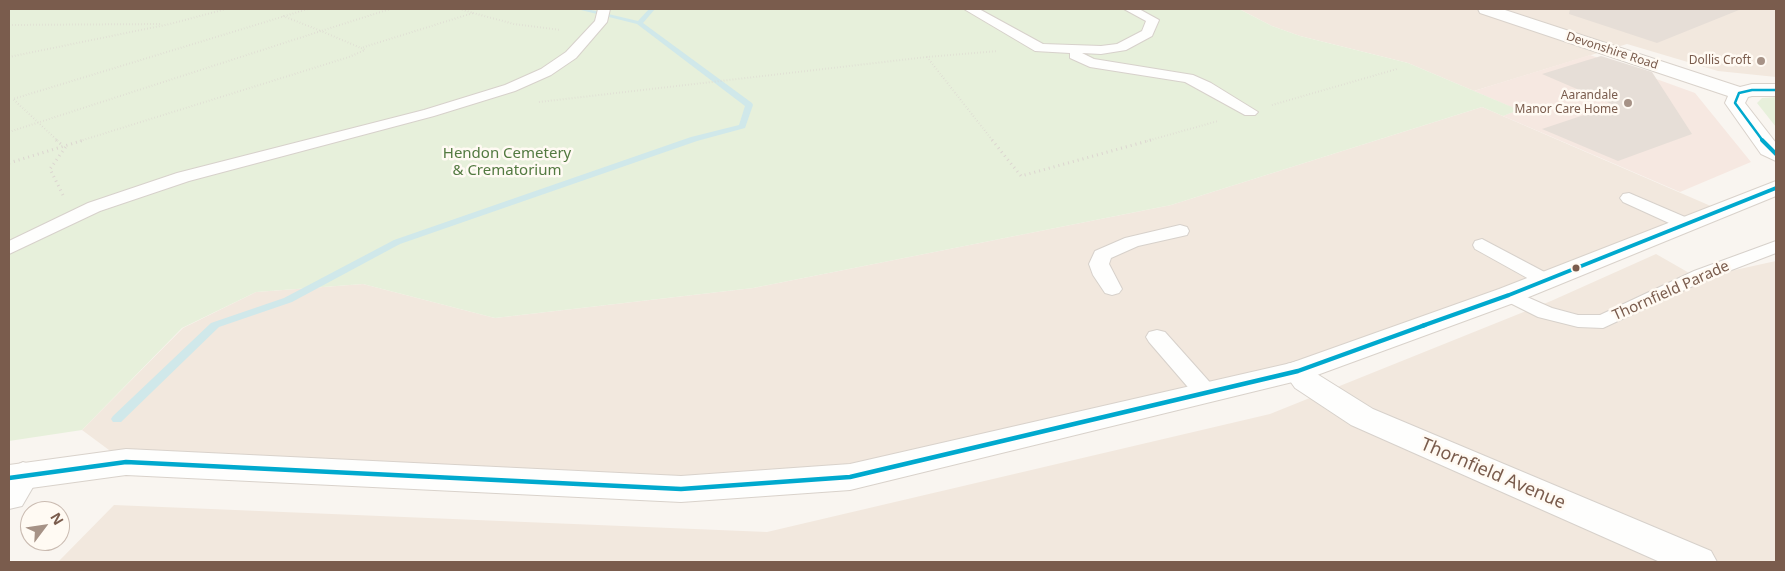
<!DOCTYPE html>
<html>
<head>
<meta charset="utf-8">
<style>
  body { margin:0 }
  #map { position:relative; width:1785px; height:571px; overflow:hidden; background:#f9f5f0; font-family:"Noto Sans",sans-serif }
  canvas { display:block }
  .frame { position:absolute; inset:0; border:10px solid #7a5c4d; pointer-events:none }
  .north { position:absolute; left:20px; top:501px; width:50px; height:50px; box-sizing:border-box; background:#fffaf3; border:1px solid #cabbb1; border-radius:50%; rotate:59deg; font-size:14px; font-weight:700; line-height:20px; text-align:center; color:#7a5c4d }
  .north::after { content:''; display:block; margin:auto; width:18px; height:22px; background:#a69286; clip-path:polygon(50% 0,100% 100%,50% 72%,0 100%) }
</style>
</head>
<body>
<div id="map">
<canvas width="1785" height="571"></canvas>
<div class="frame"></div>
<div class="north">N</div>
</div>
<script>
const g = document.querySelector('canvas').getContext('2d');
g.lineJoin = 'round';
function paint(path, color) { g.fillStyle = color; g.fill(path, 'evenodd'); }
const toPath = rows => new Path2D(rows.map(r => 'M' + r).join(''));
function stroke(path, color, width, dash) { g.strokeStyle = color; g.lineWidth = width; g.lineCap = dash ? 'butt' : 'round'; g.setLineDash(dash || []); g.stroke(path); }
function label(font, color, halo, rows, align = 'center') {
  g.font = font + ' "Noto Sans",sans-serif'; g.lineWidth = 5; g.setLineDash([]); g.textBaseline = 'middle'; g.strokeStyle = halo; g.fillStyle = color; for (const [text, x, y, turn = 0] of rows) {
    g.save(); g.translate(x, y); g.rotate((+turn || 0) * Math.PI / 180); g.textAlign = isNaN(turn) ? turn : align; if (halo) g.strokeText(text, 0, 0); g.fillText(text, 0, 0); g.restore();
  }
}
const residential = toPath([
  [1239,9,1776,9,1776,77,1718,71,1627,44,1474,91,1408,63,1300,36,1272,26],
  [1482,107,1720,210,1276,387,1207,394,787,484,136,470,82,430,183,328,256,292,363,284,495,318,753,288,1171,205],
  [1656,254,1698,278,1776,261,1776,562,58,562,114,505,767,532,1270,414,1551,301]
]);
const commercial = toPath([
  [1590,55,1695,93,1751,162,1680,192,1503,116,1518,110,1474,91]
]);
const green = toPath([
  [9,9,1239,9,1272,26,1300,36,1408,63,1519,110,1503,116,1482,107,1171,205,753,288,495,318,363,284,256,292,182,328,82,430,9,441],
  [1776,97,1776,127,1757,103,1762,98]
]);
const stream = toPath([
  [577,9,587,9,638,21,649,9,655,9,643,23,752,103,753,105,745,128,697,141,400,244,292,302,219,327,121,422,113,422,111,419,113,416,211,323,284,298,394,240,691,137,739,125,745,106,637,24,577,9]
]);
const building = toPath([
  [1570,9,1739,9,1739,10,1657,43,1569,14],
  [1601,56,1652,72,1692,134,1618,161,1542,129,1614,105,1542,74]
]);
const pathFar1 = toPath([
  [473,13,514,24,561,30],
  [283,16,321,31,390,9],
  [9,25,161,24],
  [9,57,170,24,226,9],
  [927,57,993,141],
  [539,102,927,57,998,51],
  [1272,105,1397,69],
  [9,132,321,31,361,48],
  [58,141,13,99,308,9],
  [80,141,349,57,365,50,361,48,473,13,460,9],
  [1147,141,1218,121]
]);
const path = toPath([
  [56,140,62,145],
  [992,140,1021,176,1151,140],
  [9,163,84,140],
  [63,195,50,169,67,145]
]);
const lane = toPath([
  [598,9,610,9,607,22,576,58,551,75,515,91,434,116,189,181,100,211,9,254,9,241,88,203,177,173,424,110,505,85,541,69,566,52,595,21,598,9],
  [964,9,979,9,1043,44,1101,46,1117,44,1142,31,1146,21,1124,9,1139,9,1159,20,1152,36,1126,50,1101,54,1082,53,1094,59,1193,75,1211,83,1258,112,1255,115,1245,115,1185,82,1090,67,1070,58,1070,53,1035,51,964,9],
  [1629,193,1692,220,1695,224,1692,228,1680,228,1623,202,1620,198,1623,194,1629,193],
  [1180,225,1187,227,1189,231,1187,235,1138,246,1111,258,1109,264,1122,289,1119,293,1112,295,1105,293,1093,275,1089,264,1095,251,1125,238,1180,225],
  [1482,239,1552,276,1555,280,1552,284,1538,284,1475,249,1473,245,1475,241,1482,239],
  [1776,241,1776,253,1708,279,1603,328,1578,327,1538,317,1502,299,1499,295,1502,291,1509,289,1552,308,1578,315,1600,315,1694,271,1776,241],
  [1157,330,1165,332,1215,388,1219,394,1215,400,1207,402,1199,400,1149,342,1146,337,1149,332,1157,330]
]);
const street = toPath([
  [1298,361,1309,364,1317,374,1373,409,1711,551,1717,562,1660,562,1351,425,1295,388,1283,371,1287,364,1298,361],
  [23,462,35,466,40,475,22,506,9,509,9,469,23,462]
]);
const secondary = toPath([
  [1478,9,1502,9,1740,87,1752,84,1776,84,1776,96,1752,96,1748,97,1745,103,1776,143,1776,161,1761,154,1725,103,1728,96,1480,13,1478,9],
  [1776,181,1776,196,1519,301,1309,378,850,490,681,502,126,475,9,491,9,465,126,449,681,476,850,464,1291,363,1499,289,1776,181]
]);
const bus1Far2 = toPath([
  [1763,141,1735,103,1739,93,1752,90,1776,90]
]);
const bus1Far1 = toPath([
  [1762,140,1776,154],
  [1422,326,1509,295,1776,188]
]);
const bus1 = toPath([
  [9,478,126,462,681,489,850,477,1298,371,1425,325]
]);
const markers = [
  [1761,61,5,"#a69286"],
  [1628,103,5,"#a69286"],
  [1576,268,4.5,"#7a5c4d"]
];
const farStreetnames = [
  ["Devonshire Road",1612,51,18]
];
const farPoinames = [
  ["Dollis Croft",1751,61],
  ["Aarandale",1618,96],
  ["Manor Care Home",1618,110]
];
const parkNames = [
  ["Hendon Cemetery",507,154],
  ["& Crematorium",507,171]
];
const streetNames = [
  ["Thornfield Parade",1671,291,-24]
];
const nearStreetnames = [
  ["Thornfield Avenue",1493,474,23]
];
paint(residential, '#f2e8de');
paint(commercial, '#f6e8e1');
paint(green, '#e7f0db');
paint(stream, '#d0e8ea');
paint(building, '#e6ded7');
stroke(lane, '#d7d1cb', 2);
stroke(street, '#d7d1cb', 2);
stroke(secondary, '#d9d2cb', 2);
stroke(pathFar1, '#dcd5d0', 2, [0.5, 2.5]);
stroke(path, '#dcd5d0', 3, [1, 4]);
paint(lane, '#fefefd');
paint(street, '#fefefd');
paint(secondary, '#fefefd');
stroke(bus1Far2, '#00a9ce', 2.5);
stroke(bus1Far1, '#00a9ce', 4);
stroke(bus1, '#00a9ce', 4.5);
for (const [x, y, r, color] of markers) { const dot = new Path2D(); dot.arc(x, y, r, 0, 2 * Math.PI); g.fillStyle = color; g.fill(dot); stroke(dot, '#fffaf3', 2); }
label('12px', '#7a5c4d', '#fffaf3', farStreetnames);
label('12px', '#7a5c4d', '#fffaf3', farPoinames, 'right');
label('15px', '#537a41', '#fffaf3', parkNames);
label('15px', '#7a5c4d', '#fffaf3', streetNames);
label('18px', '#7a5c4d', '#fffaf3', nearStreetnames);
</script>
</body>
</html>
